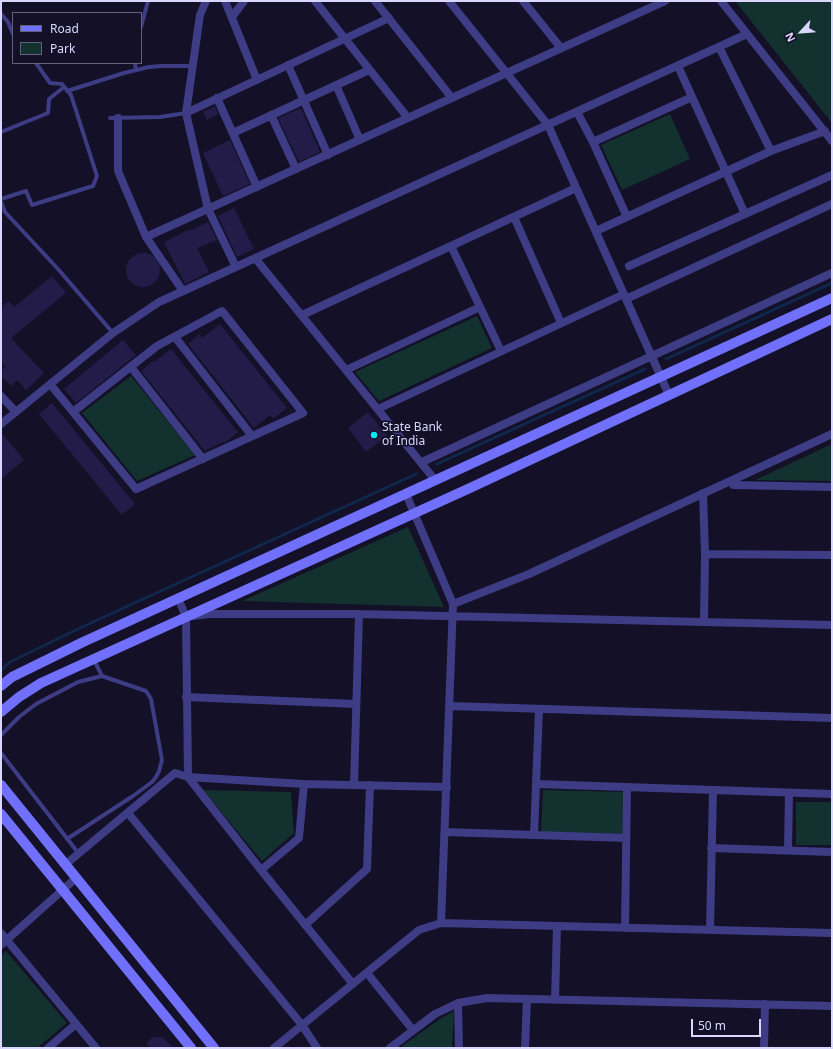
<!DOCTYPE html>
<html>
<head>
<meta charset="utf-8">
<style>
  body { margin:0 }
  #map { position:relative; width:833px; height:1049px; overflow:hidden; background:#131027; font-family:"Noto Sans",sans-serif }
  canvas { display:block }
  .frame { position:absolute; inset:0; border:2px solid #dad7fe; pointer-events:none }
  .legend { position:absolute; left:12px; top:12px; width:130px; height:52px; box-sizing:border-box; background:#131027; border:1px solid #63607d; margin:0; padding:5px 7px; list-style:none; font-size:12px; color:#dad7fe }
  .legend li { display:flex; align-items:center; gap:8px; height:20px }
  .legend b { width:20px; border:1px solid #63607d }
  .north { position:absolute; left:781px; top:12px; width:40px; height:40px; -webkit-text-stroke:3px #131027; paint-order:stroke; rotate:244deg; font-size:11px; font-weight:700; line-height:16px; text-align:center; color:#dad7fe }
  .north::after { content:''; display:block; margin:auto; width:14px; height:18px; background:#dad7fe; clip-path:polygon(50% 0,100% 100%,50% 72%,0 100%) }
  .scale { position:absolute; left:691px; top:1019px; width:70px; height:18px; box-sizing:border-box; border:2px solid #dad7fe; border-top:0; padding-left:5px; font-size:12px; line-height:14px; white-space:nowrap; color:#dad7fe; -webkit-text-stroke:3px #131027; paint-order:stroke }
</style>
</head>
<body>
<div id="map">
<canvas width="833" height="1049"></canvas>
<div class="frame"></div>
<ul class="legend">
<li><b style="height:5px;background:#7070fc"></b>Road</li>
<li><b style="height:11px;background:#13312f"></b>Park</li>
</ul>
<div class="north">N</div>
<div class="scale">50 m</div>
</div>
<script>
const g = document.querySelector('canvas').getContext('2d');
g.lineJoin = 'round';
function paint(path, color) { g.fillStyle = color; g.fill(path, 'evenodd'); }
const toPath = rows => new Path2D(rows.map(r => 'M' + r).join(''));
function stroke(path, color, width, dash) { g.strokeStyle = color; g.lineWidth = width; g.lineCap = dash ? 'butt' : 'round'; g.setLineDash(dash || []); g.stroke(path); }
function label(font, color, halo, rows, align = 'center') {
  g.font = font + ' "Noto Sans",sans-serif'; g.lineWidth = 3.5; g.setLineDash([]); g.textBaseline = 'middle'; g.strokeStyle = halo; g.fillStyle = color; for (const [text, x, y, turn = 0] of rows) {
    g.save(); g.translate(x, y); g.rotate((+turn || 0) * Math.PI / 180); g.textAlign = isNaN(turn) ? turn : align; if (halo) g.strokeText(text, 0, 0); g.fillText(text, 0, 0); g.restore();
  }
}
const green = toPath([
  [735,1,832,1,832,123],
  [670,114,690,159,622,190,601,145],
  [477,316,492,348,379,401,355,372],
  [131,376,195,455,137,481,82,413],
  [832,444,832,481,755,480],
  [408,527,444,607,242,601],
  [203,790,291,792,294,833,262,861],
  [543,790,623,792,622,835,541,832],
  [796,802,832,802,832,845,796,845],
  [6,951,67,1023,37,1048,1,1048,1,956],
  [454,1011,452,1048,403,1048,402,1046,440,1019]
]);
const stream = toPath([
  [666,359,832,283],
  [437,464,645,369],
  [1,670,10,662,80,628,416,474]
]);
const building = toPath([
  [215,106,218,114,207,120,203,112],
  [301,108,320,152,299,162,278,118],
  [230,140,250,184,223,196,203,153],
  [234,208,254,249,237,257,218,216],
  [208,222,217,240,197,248,209,272,185,284,164,242,188,230,189,231],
  '126 270a17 17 0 1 1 34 0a17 17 0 1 1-34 0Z',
  [52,276,66,293,11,338,44,373,26,390,17,380,11,386,1,376,1,371,6,367,1,362,1,307,9,301,14,307],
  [220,324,287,408,273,419,270,415,254,428,188,344,199,334,202,338],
  [123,340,136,355,76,403,64,389],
  [171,349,238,432,226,442,224,443,223,442,205,451,141,371,153,361,154,362],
  [52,403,135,504,122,515,39,414],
  [368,412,387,436,366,452,348,428],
  [1,432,24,460,1,479],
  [154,1036,156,1038,158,1036,160,1038,162,1036,173,1048,151,1048,146,1043]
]);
const lane = toPath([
  [1,14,8,22,13,34],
  [141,27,148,1],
  [135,63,136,70],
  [67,91,124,73,149,67,161,66,193,66],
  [110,118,160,117,186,113],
  [1,132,48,113,49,99,64,87],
  [1,199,26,191,32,205,93,186,97,176,71,95,62,84,50,83,36,63],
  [1,202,5,212,58,269,113,333],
  [94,660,102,676],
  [1,735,19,717,36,704,78,682,102,676,146,691,151,699,162,760,159,771,156,777,152,782,133,796,67,839],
  [1,753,79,854]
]);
const street = toPath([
  [206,1,200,15,186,113,208,209,236,267],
  [225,1,257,80],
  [315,1,408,118],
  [375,1,452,98],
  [449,1,548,125,669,395],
  [523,1,561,48],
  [721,1,832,141],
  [232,17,244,1],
  [719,47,771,151],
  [288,65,328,155],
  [678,66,745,214],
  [336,85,360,140],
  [217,98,257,187],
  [577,112,593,142],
  [186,113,389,18],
  [271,115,296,169],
  [118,118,118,171,146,237,183,291],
  [233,133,369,70],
  [514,217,561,323],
  [627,217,593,142,692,97],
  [596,231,771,151,825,131],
  [146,237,665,1],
  [451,246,501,351],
  [255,258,435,480],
  [629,266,832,175],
  [626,299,832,204],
  [302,315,576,188],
  [175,337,252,436],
  [131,367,203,459],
  [346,370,480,307],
  [50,384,73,412,136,489,303,413,222,311,157,346,73,412],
  [1,396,16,412],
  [378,409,624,294],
  [1,424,113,333,159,302,747,34],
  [422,462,832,273],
  [731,481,733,485,832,487],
  [703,493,705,554,704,622],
  [406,494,453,604,441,923],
  [705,554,832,555],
  [178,598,186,617,188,777,261,870,353,984],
  [453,604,529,574,832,434],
  [193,616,209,614,359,614,832,625],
  [186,697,356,704],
  [450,706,832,718],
  [537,784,832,794],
  [354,785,359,614],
  [128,813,302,1025,317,1048],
  [445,832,626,838],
  [534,835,539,709],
  [711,848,832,852],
  [788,850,789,793],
  [66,864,175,773,188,777,304,784,447,787],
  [261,870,299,838,304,784],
  [305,925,367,869,370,785],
  [625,928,627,787],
  [710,930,713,790],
  [1,933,96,1048],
  [1,945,76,878],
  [367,973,413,1030],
  [555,1000,557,926],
  [458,1003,459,1048],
  [48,1048,76,1024],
  [274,1048,419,930,441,923,832,933],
  [390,1048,435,1014,458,1003,487,998,832,1006],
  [525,1048,527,999],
  [764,1048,765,1004]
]);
const secondary = toPath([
  [1,686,12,677,81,643,832,298],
  [1,712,19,697,41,683,470,488,832,319],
  [1,785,214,1048],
  [1,814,191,1048]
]);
const markers = [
  [374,435,4,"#07e8fa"]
];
const poiNames = [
  ["State Bank",382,428],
  ["of India",382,442]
];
paint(green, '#13312f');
stroke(stream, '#0f284c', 3);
paint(building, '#241c48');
stroke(lane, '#3d3c85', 4);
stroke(street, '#3d3c85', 8);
stroke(secondary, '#7070fc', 10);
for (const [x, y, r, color] of markers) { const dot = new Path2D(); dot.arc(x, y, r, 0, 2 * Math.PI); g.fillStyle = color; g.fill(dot); stroke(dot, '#131027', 1.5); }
label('12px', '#dad7fe', '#131027', poiNames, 'left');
</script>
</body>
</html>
